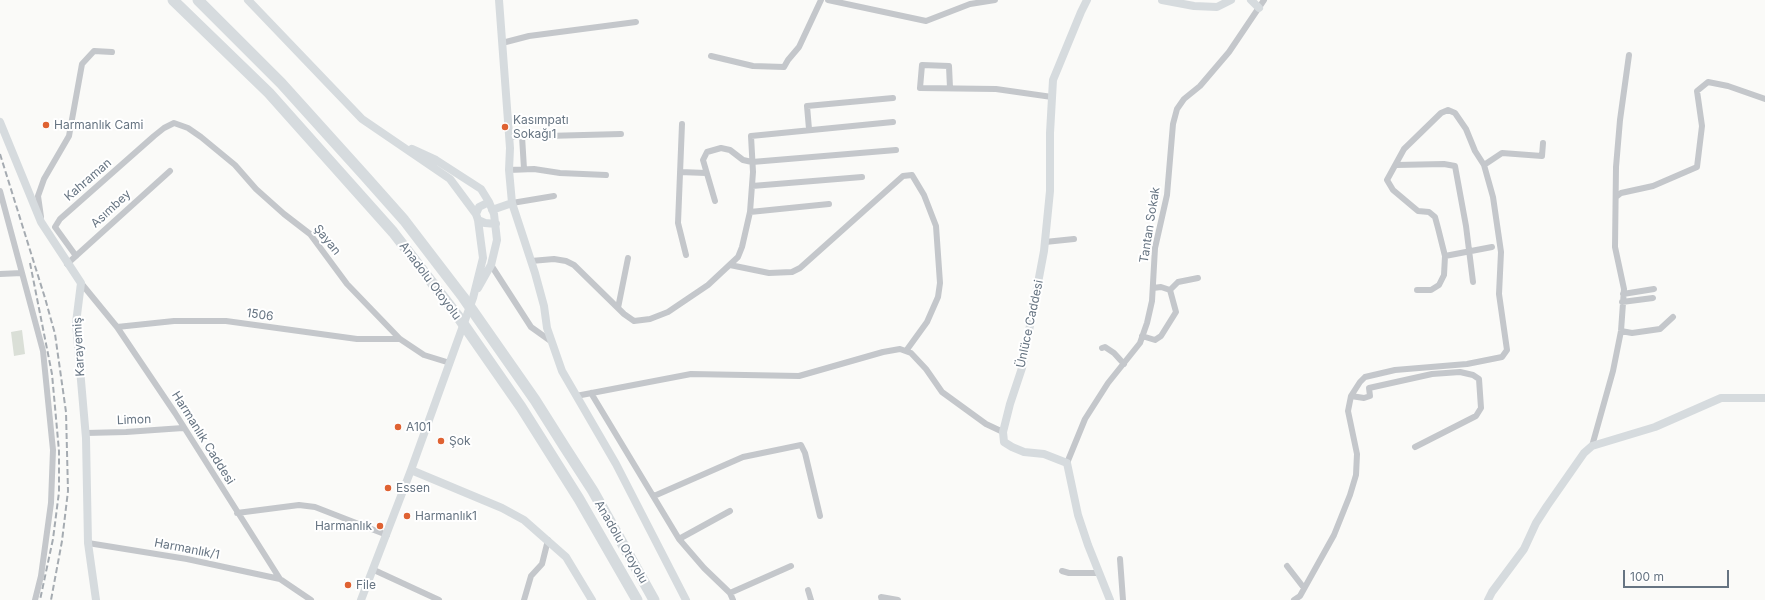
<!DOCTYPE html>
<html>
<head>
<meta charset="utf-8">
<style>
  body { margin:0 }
  #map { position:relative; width:1765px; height:600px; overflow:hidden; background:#fafaf8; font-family:Inter,sans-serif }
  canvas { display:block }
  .scale { position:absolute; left:1623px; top:570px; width:106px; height:18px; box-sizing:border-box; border:2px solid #667482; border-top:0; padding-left:5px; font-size:12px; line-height:14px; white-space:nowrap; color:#667482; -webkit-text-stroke:3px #fff; paint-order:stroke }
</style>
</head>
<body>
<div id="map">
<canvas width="1765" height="600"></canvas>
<div class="scale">100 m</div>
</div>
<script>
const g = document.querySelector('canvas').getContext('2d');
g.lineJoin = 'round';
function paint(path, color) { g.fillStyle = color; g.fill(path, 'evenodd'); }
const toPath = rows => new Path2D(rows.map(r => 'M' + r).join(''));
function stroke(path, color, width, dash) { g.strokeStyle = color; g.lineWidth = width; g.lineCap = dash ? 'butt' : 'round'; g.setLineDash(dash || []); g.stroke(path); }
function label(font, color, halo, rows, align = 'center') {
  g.font = font + ' Inter,sans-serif'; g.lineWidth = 4; g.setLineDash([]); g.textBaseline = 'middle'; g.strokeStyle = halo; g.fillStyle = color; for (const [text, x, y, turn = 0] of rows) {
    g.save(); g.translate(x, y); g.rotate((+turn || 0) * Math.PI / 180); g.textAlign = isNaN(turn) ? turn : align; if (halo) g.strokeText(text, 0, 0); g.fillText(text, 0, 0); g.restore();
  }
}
const green = toPath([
  [22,330,25,354,14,356,11,332]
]);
const street = toPath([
  [828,0,926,21,970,4,995,0],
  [502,43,529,36,636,22],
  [711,56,753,66,784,67,788,60,799,47,821,0],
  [950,88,949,66,922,65,920,88,996,89,1052,97],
  [682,124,678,223,686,255],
  [809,129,807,106,893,98],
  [522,136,524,169],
  [509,137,621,134],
  [1396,165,1444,164,1455,166,1466,226,1473,282],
  [1484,165,1502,153,1542,156,1543,143],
  [509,170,534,169,560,173,606,175],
  [680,172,706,173],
  [752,186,862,177],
  [0,191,43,351,53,450,51,503,41,576,35,600],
  [1616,197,1621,193,1653,186,1697,167,1702,126,1697,91,1708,82,1728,86,1765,99],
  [715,201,703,160,707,152,721,148,730,150,743,160,752,162,896,150],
  [512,203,554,196],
  [750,212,829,204],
  [41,217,38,196,44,179,69,136,82,64,94,51,112,52],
  [1045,242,1074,239],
  [76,256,55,227,60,219,154,136,164,128,174,123,188,128,201,137,235,165,256,189,284,214,310,234,347,284,400,339,424,355,450,363],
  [1445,256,1492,247],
  [531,261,554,259,566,261,574,265,624,314,634,321,650,319,668,312,708,285,738,257,742,247,750,212,753,172,751,136,893,122],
  [67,264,170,171],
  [491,265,531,327,552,342],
  [730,265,769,273,792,272,800,268,903,176,912,175,924,195,936,226,940,283,938,297,927,322,906,351],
  [0,274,22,273],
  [81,283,117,327,175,413,280,579,311,600],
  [1153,288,1161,287,1170,290],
  [1623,294,1654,289],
  [1622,302,1653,298],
  [618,308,628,258],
  [117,327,174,321,226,321,357,339,400,339],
  [1621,331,1632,333,1660,329,1673,317],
  [1142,336,1155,340,1161,336,1176,312,1170,290,1178,282,1198,278],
  [1102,348,1105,347,1114,353,1124,364],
  [591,393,679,539,704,568,730,593,733,600],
  [576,396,691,374,799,376,883,352,900,349,911,353,926,369,942,392,986,424,1003,432],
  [1351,396,1364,398,1370,396,1369,388,1432,374,1460,372,1473,375,1479,379,1481,408,1476,416,1415,447],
  [86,433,126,432,183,428],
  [1592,446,1613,371,1621,331,1624,289,1615,247,1616,167,1620,120,1629,55],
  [1067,463,1085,419,1108,383,1140,343,1147,323,1152,301,1155,248,1167,195,1173,124,1177,109,1184,99,1200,86,1229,52,1264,0],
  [654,496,743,457,801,445,805,453,820,516],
  [237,513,299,505,315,507,387,535],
  [679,539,730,511],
  [88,543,187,559,280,579],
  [1120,559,1123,600],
  [1287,566,1304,588],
  [374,570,439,600],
  [1062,571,1069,573,1099,573],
  [808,590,811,600],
  [730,593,791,566],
  [524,600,531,576,542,564,548,540],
  [882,600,881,597,898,600],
  [1294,600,1300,596,1334,535,1350,495,1356,475,1357,454,1348,411,1351,396,1360,382,1365,377,1395,370,1467,364,1502,357,1507,350,1499,294,1501,252,1493,197,1484,165,1475,151,1466,129,1455,113,1448,110,1441,113,1404,149,1387,180,1393,190,1412,206,1418,211,1429,212,1435,217,1438,228,1445,256,1444,275,1439,285,1431,290,1417,290]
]);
const secondary = toPath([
  [248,0,362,119,450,179,476,214,478,220,483,258,473,298,411,470,361,600],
  [499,0,510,148,509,170,512,203,535,273,544,306,547,328,562,371,616,464,686,600],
  [1087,0,1081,12,1053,80,1050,133,1050,191,1044,251,1022,368,1010,404,1003,432,1004,442,1012,447,1024,452,1044,454,1067,463,1078,515,1088,545,1110,600],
  [1162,0,1194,6,1217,7,1231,0],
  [1251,0,1259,8],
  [0,122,41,222,81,283,76,323,86,438,88,543,96,600],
  [412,149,436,160,481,189,489,202,494,214,497,240,491,265,478,288],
  [492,210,512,203],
  [476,214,479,207,489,202],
  [478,220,485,223,496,224],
  [411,470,502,508,524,520,566,557,592,600],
  [1488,600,1492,592,1524,549,1536,523,1547,506,1584,453,1592,446,1655,427,1721,398,1765,398]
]);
const highway = toPath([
  [173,0,269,93,393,232,457,315,521,407,579,499,637,600],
  [198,0,281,83,364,175,404,220,463,297,535,400,564,446,593,491,654,600]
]);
const rail = toPath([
  [0,154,45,298,55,334,66,412,68,491,62,541,51,600],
  [30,263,52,374,59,451,59,492,53,539,40,600]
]);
const markers = [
  [46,125,4,"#df6232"],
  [505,127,4,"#df6232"],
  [398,427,4,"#df6232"],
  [441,441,4,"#df6232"],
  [388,488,4,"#df6232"],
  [407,516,4,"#df6232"],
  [380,526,4,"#df6232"],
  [348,585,4,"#df6232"]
];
const poiNames = [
  ["Kasımpatı",513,120],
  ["Sokağı1",513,134],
  ["Harmanlık Cami",54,125],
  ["A101",406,427],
  ["Şok",449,441],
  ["Essen",396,488],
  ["Harmanlık1",415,516],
  ["Harmanlık",372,526,"right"],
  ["File",356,585]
];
const streetNames = [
  ["Kahraman",88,180,-41],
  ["Asımbey",111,209,-43],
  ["Tantan Sokak",1150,225,-81],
  ["Şayan",327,240,51],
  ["Anadolu Otoyolu",430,281,53],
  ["1506",260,315,8],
  ["Ünlüce Caddesi",1030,324,-78],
  ["Karayemiş",79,347,-93],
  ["Limon",134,420,-2],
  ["Harmanlık Caddesi",203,438,58],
  ["Anadolu Otoyolu",621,542,60],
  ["Harmanlık/1",187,549,11]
];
paint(green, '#dadfd7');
stroke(street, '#c4c7cb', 6);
stroke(secondary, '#d6dbde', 8);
stroke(highway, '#d6dbde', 11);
stroke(rail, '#a5abb1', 2, [6, 3]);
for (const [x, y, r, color] of markers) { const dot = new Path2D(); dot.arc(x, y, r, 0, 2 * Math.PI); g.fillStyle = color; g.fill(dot); stroke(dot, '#fff', 1.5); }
label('12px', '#667482', '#fff', poiNames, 'left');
label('12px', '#667482', '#fff', streetNames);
</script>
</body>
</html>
